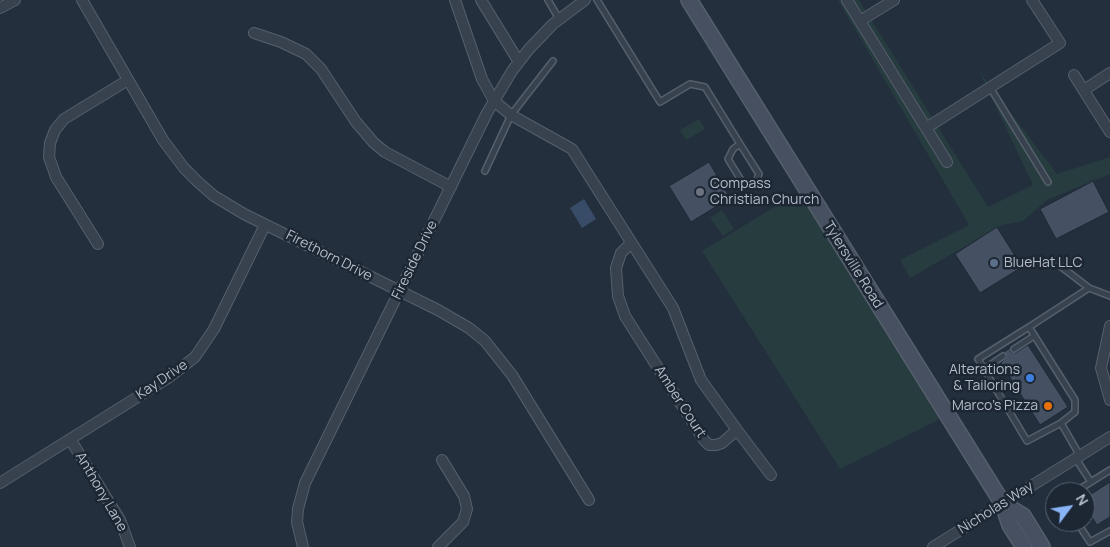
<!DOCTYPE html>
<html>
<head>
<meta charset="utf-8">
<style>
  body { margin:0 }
  #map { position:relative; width:1110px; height:547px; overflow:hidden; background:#242f3e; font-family:Manrope,sans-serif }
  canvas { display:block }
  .north { position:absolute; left:1045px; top:482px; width:50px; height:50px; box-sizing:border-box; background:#1d2633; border:1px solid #59626f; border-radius:50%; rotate:59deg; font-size:14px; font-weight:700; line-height:20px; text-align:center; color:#b4bcc9 }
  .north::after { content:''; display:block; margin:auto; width:18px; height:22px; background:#8ab4f8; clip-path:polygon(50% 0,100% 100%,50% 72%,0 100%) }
</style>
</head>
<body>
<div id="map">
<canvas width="1110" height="547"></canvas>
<div class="north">N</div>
</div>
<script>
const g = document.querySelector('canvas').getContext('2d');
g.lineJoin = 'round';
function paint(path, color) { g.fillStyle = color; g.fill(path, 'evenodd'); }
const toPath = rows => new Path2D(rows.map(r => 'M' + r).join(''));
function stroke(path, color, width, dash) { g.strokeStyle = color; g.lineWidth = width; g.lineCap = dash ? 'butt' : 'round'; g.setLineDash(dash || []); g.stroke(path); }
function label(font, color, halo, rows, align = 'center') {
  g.font = font + ' Manrope,sans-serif'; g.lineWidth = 5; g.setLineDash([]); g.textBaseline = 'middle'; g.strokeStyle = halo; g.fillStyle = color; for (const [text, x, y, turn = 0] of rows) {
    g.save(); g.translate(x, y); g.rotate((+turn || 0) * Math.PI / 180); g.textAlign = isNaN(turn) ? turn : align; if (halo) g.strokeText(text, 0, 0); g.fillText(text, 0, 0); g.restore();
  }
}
const green = toPath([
  [838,0,859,0,988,207,1033,185,979,71,1057,174,1110,157,1110,174,1047,200,1023,221,1002,225,910,278,900,260,969,225],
  [699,119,705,129,686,140,680,130],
  [806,188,948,415,840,469,702,251],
  [722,210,734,229,723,236,710,218]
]);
const water = toPath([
  [584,199,596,219,582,228,570,208]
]);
const building = toPath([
  [709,162,730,198,691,222,669,186,709,162],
  [1093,181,1109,212,1056,239,1040,209,1093,181],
  [997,227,1022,267,980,293,955,254,997,227],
  [1028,345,1068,407,1040,425,1001,363,1007,357,1004,352,1010,348,1011,352,1015,353,1028,345],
  [1110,482,1110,517,1097,525,1085,506,1085,498,1110,482]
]);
const service = toPath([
  [548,0,559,19],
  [597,0,660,102,690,84,705,87,740,144,759,174,755,184,744,185,728,159,733,149,740,144],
  [991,89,1048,182],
  [485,171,511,115,553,61],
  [1055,262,1089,288],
  [1029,327,978,359,1027,441,1061,423],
  [1014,349,1034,336],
  [984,369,1003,356],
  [1080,456,1061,423,1075,412,1075,400,1029,327,1089,288,1110,296],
  [1076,459,1091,482],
  [1075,492,1110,470],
  [1077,522,1090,542,1110,531]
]);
const minor = toPath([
  [82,0,163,140,184,168,198,182,214,196,244,214,438,310,469,328,485,341,512,375,589,500],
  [455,0,482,79,494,101,511,115,572,149,673,308,701,380,737,430,722,443,716,445,709,445,704,440,625,316,618,296,616,268,621,253,630,244],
  [481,0,519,62],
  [847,0,926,128,1060,43,1032,0],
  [0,8,15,0],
  [860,21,894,0],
  [254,33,281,42,306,54,321,69,356,122,374,143,385,152,451,187],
  [1074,75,1110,132],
  [1084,90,1110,73],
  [926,128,947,162],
  [98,244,56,177,49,157,50,143,55,130,64,119,128,80],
  [1110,326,1101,368,1110,400],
  [737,430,771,475],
  [70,439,120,520,130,547],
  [0,483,168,378,195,357,214,329,265,225],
  [303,547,297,522,298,509,305,483,487,113,512,71,529,49,553,24,585,0],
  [438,547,463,522,467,509,464,496,442,460],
  [933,547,1110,437]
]);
const secondary = toPath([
  [689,0,1003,504,1010,525,1024,547],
  [1003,504,1023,516,1042,547]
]);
const markers = [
  [700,192,5,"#6b7280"],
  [994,263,5,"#5c6f8a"],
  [1030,378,5,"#3f7fe0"],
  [1048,406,5,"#e8710a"]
];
const poiNames = [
  ["Compass",710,184],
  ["Christian Church",710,200],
  ["BlueHat LLC",1004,263],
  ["Alterations",1020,370,"right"],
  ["& Tailoring",1020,386,"right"],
  ["Marco’s Pizza",1038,406,"right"]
];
const streetNames = [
  ["Firethorn Drive",329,256,27],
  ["Fireside Drive",415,260,-64],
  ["Tylersville Road",853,265,58],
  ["Kay Drive",162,380,-34],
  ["Amber Court",680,402,57],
  ["Anthony Lane",101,492,60],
  ["Nicholas Way",996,508,-32]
];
paint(green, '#263c3f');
paint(water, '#394c67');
paint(building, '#455162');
stroke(building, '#1f2835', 1);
stroke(service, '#565f6c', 8);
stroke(minor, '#565f6c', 12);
stroke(secondary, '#565f6c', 18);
stroke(service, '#38414e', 5);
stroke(minor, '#38414e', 10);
stroke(secondary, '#465061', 15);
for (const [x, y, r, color] of markers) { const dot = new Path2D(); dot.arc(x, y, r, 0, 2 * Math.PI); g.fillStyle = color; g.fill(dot); stroke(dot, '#1d2633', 2); }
label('14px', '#b4bcc9', '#1d2633', poiNames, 'left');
label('14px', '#b4bcc9', '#1d2633', streetNames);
</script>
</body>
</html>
